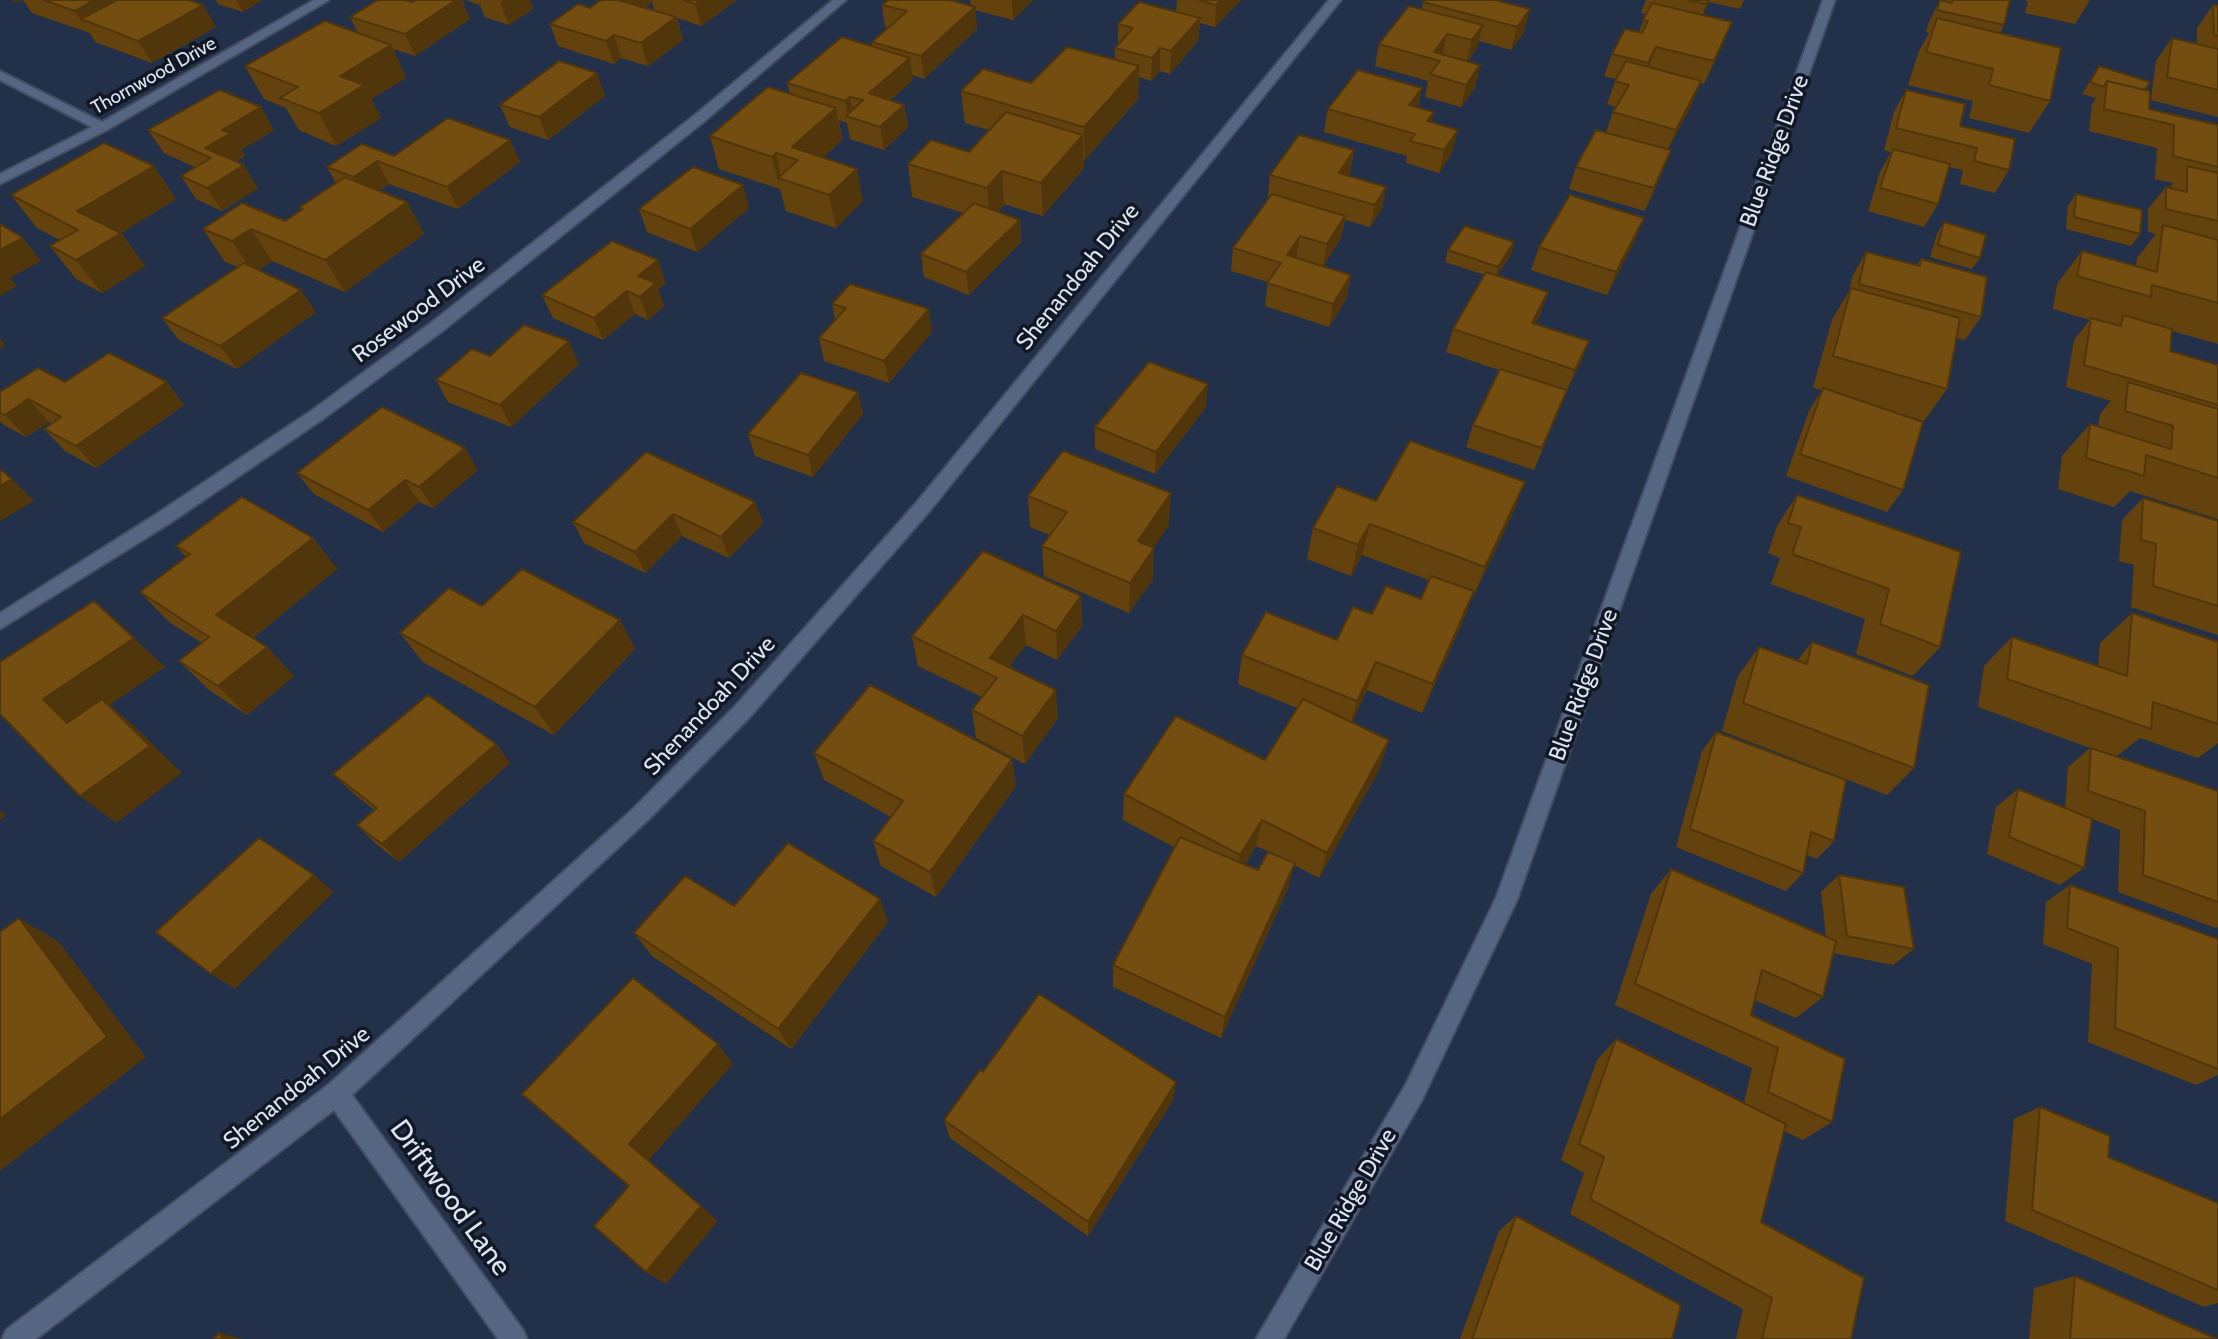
<!DOCTYPE html>
<html>
<head>
<meta charset="utf-8">
<style>
  body { margin:0 }
  canvas { display:block; background:#223049 }
</style>
</head>
<body>
<canvas width="2218" height="1339"></canvas>
<script>
const g = document.querySelector('canvas').getContext('2d');
g.lineJoin = 'round';
const toPath = rows => new Path2D(rows.map(r => 'M' + r).join(''));
function stroke(path, color, width, dash) { g.strokeStyle = color; g.lineWidth = width; g.lineCap = dash ? 'butt' : 'round'; g.setLineDash(dash || []); g.stroke(path); }
function paint(path, color) { g.fillStyle = color; g.fill(path, 'evenodd'); }
function label(font, color, halo, rows, align = 'center') {
  g.font = font + ' Cabin,sans-serif'; g.lineWidth = 7; g.setLineDash([]); g.textBaseline = 'middle'; g.strokeStyle = halo; g.fillStyle = color; for (const [text, x, y, turn = 0] of rows) {
    g.save(); g.translate(x, y); g.rotate((+turn || 0) * Math.PI / 180); g.textAlign = isNaN(turn) ? turn : align; if (halo) g.strokeText(text, 0, 0); g.fillText(text, 0, 0); g.restore();
  }
}
const minor = toPath([
  [314,0,329,0,107,130,0,184,0,174,92,127,0,80,0,71,102,122,314,0],
  [833,0,846,0,706,120,444,330,323,419,170,523,0,629,0,613,158,513,311,411,432,322,696,114,833,0],
  [1329,0,1341,0,928,513,750,717,649,819,352,1095,523,1330,527,1339,498,1339,334,1110,36,1339,2,1339,6,1330,328,1085,635,807,736,705,916,503,1329,0],
  [1823,0,1835,0,1517,900,1422,1100,1284,1339,1256,1339,1406,1084,1496,898,1823,0]
]);
const wall = toPath([
  [23,0,189,0,203,5,216,27,152,63,95,42,90,33,32,13],
  [216,0,262,0,243,12,218,4],
  [416,0,462,0,470,19,415,56,393,49,406,78,371,99,381,118,336,146,299,130,286,108,264,99,245,66,358,33,350,17,412,2],
  [466,0,530,0,533,9,509,25,485,17,480,5],
  [599,0,737,0,701,26,677,18,683,40,648,66,621,58,614,64,558,46,550,24,590,8],
  [652,2,655,11,644,8],
  [970,0,1033,0,1013,20,975,10,977,29,924,79,912,75,913,80,890,100,904,105,908,127,884,150,850,139,847,123,839,120,842,140,823,158,863,201,836,228,786,211,780,189,719,169,710,136,790,93,787,83,872,46,872,42,888,28,885,27,882,5,971,6],
  [1177,0,1241,0,1215,27,1200,23,1198,41,1170,74,1160,71,1151,81,1139,77,1138,99,1085,160,1084,159,1084,168,1043,216,1004,204,998,212,1020,220,1021,242,969,295,924,277,921,254,964,213,912,197,908,164,969,152,989,130,965,123,961,91,1031,83,1115,60,1115,48,1118,44,1118,24,1176,12],
  [1495,0,1524,32,1511,50,1479,41,1477,48,1467,62,1480,65,1475,88,1461,107,1425,97,1428,81,1375,66,1379,44,1422,9,1423,2],
  [1646,0,1744,0,1740,9,1709,2,1703,15,1723,44,1704,84,1700,83,1692,104,1668,149,1662,173,1645,211,1569,189,1576,167,1606,132,1613,112,1616,107,1607,104,1616,79,1604,76,1612,54,1639,32,1646,14,1641,13],
  [1940,0,1946,1,1947,0,2010,0,2004,25,2000,33,2050,101,2029,133,1969,118,1973,101,1908,85,1919,51,1929,33,1926,32,1929,22],
  [2024,0,2090,0,2075,24,2025,13,2028,1],
  [2213,5,2218,6,2218,117,2151,100,2156,61,2172,38,2197,44,2197,28],
  [2099,66,2145,90,2149,109,2218,125,2218,344,2172,331,2170,351,2218,365,2218,519,2130,491,2114,507,2058,489,2062,456,2090,424,2098,427,2100,414,2111,401,2066,387,2074,340,2090,320,2053,309,2057,284,2082,251,2136,266,2137,258,2156,234,2148,232,2148,209,2166,187,2170,188,2173,183,2155,179,2157,148,2089,131,2092,104,2096,98,2082,94],
  [1422,88,1418,107,1434,112,1431,123,1452,153,1439,173,1406,163,1407,156,1324,132,1328,109],
  [1906,90,1960,126,2009,170,1995,193,1960,184,1963,170,1949,167,1938,204,1924,227,1868,211,1880,172,1891,152,1884,150,1894,112],
  [605,96,548,140,510,127,500,105],
  [148,130,274,130,241,150,245,156,236,162,258,188,222,211,196,199,181,176,195,167,164,153],
  [510,140,520,162,458,209,389,184,379,191,407,202,424,234,345,292,272,261,259,270,316,312,237,369,179,340,162,318,238,267,225,262,203,229,285,221,301,210,300,207,336,183,327,167,394,156],
  [1354,150,1350,173,1348,176,1386,187,1382,209,1370,227,1345,220,1341,238,1323,266,1347,298,1329,327,1265,306,1268,282,1231,271,1233,248,1269,198,1268,198,1270,175],
  [2076,194,2140,234,2131,246,2066,229,2068,206],
  [11,195,176,199,121,233,145,266,102,293,76,279,50,246,60,240,37,228],
  [749,208,697,252,647,232,639,209],
  [1644,218,1635,240,1607,295,1531,270,1539,247],
  [1944,222,1980,258,1972,269,1930,257,1937,234],
  [1514,242,1511,254,1497,275,1548,292,1540,315,1535,324,1589,341,1580,364,1566,392,1534,470,1466,447,1473,425,1499,370,1446,352,1453,329,1485,275,1445,262,1448,250],
  [1866,252,1917,265,1921,259,1981,317,1965,340,1957,338,1947,389,1924,421,1898,413,1903,490,1887,512,1786,476,1809,411,1822,390,1813,388,1832,320,1849,291,1853,275],
  [666,283,658,289,664,306,648,320,635,314,603,340,553,318,542,295],
  [832,304,932,332,889,383,824,361,819,338,835,320],
  [490,356,579,364,511,427,448,402,436,380],
  [65,382,184,405,96,468,65,451,44,429,52,424,49,422,26,437,4,425,0,421,0,392],
  [858,392,863,414,813,477,755,456,748,434],
  [1206,407,1155,474,1095,449,1095,427],
  [478,470,433,508,419,502,383,532,314,494,297,473],
  [1525,482,1513,513,1473,597,1472,597,1463,621,1422,713,1367,690,1352,722,1380,768,1319,878,1294,865,1288,888,1221,1038,1113,987,1113,965,1174,847,1123,820,1124,794,1265,760,1297,708,1238,684,1242,655,1337,640,1372,614,1421,599,1429,580,1362,555,1351,576,1307,559,1313,528,1376,501],
  [1256,846,1270,852,1258,870,1245,865],
  [1797,495,1961,552,1940,647,1913,676,1856,654,1865,619,1771,584,1780,558,1768,553,1777,526],
  [1028,496,1169,525,1153,548,1153,579,1129,613,1044,576,1042,546,1050,535,1030,527],
  [2143,498,2218,521,2218,635,2131,607,2134,565,2119,561,2122,520],
  [755,502,763,523,729,558,682,536,645,573,584,543,573,522],
  [313,538,337,569,253,638,267,647,294,676,247,715,209,690,179,661,202,643,169,622,140,592,186,557,176,546],
  [1081,596,1082,626,1057,660,1026,645,1009,667,1058,718,1025,764,976,738,972,710,982,697,918,666,912,636],
  [482,606,620,620,635,649,554,735,423,662,400,633],
  [2132,613,2218,642,2218,743,2198,758,2140,738,2117,756,2218,791,2218,927,2216,928,2118,892,2120,830,2092,819,2084,868,2060,885,1987,854,1996,807,2018,789,2065,808,2068,767,2090,748,1978,707,1984,666,2012,637,2098,666,2100,643],
  [1812,642,1914,768,1887,795,1722,731,1738,676,1759,647,1797,661],
  [1716,732,1834,841,1817,859,1807,855,1803,873,1786,891,1676,847,1702,751],
  [496,744,510,763,399,862,375,843,357,825,374,810,352,792,333,774],
  [814,753,1012,759,1016,786,936,897,881,866,873,841,891,817,824,780],
  [1671,869,1826,936,1821,892,1839,875,1914,949,1893,965,1833,953,1823,997,1796,1018,1754,1000,1751,1015,1845,1059,1832,1122,1803,1140,1784,1131,1761,1222,1851,1339,1736,1339,1743,1309,1570,1214,1584,1173,1561,1160,1597,1060,1616,1039,1744,1103,1752,1068,1615,1005,1651,894],
  [2070,885,2218,939,2218,1075,2196,1085,2088,1042,2092,964,2043,944,2046,902],
  [880,899,888,922,791,1049,652,956,634,933,734,906],
  [983,1072,1176,1082,1173,1100,1088,1236,950,1138,944,1120],
  [2040,1107,2108,1157,2218,1203,2218,1303,2204,1307,2005,1221,2014,1119],
  [1516,1216,1672,1339,1460,1339,1499,1231],
  [2075,1276,2217,1339,2029,1339,2034,1288]
]);
const shadedWall = toPath([
  [13,0,22,0,15,3],
  [94,0,123,0,81,19,89,33,75,11],
  [236,0,262,0,243,12],
  [456,0,462,0,470,19,415,56,405,34],
  [504,0,530,0,533,9,509,25,500,2],
  [635,0,652,0,652,2,628,18,625,7],
  [701,0,737,0,701,26,695,4],
  [1012,0,1033,0,1013,20],
  [1221,0,1241,0,1215,27,1216,5],
  [1708,0,1710,0,1698,27,1706,4],
  [203,5,216,27,152,63,138,41],
  [975,7,977,29,924,79,921,56],
  [1530,9,1524,32,1511,50,1517,27],
  [676,17,683,40,648,66,641,43],
  [1200,18,1198,41,1170,74,1171,51],
  [1732,22,1723,44,1704,84,1714,61],
  [1483,25,1477,48,1466,63,1472,40],
  [1447,34,1442,56,1434,52],
  [614,35,621,58,614,64,606,41],
  [391,45,406,78,371,99,381,118,336,146,319,113,340,76],
  [1656,47,1648,70,1640,86,1648,63],
  [1160,48,1160,71,1151,81,1152,58],
  [910,58,913,80,873,116,869,93],
  [1480,65,1475,88,1461,107,1466,85],
  [1139,66,1138,99,1085,160,1084,127],
  [597,73,605,96,548,140,539,117],
  [1701,81,1692,104,1667,152,1676,130],
  [1422,88,1417,111,1409,105],
  [850,97,854,118,848,117,845,101],
  [904,105,908,127,884,150,880,127],
  [261,107,274,130,241,150,245,156,220,171,205,148,222,130],
  [836,108,842,140,802,178,798,160,792,147],
  [1434,112,1429,134,1427,121],
  [1458,130,1452,153,1439,173,1444,150],
  [1083,135,1084,168,1043,216,1041,183],
  [510,140,520,162,458,209,447,187],
  [1354,150,1350,173,1336,194,1339,173],
  [1671,150,1662,173,1645,211,1654,188],
  [776,153,782,180,778,178,780,189,772,157],
  [377,161,389,184,366,200,354,177],
  [244,165,258,188,222,211,207,188],
  [154,166,176,199,121,233,145,266,102,293,76,260,77,211],
  [857,169,863,201,836,228,829,195],
  [1002,171,1004,204,990,221,987,188],
  [743,185,749,208,697,252,690,229],
  [1386,187,1382,209,1370,227,1375,205],
  [407,202,424,234,345,292,325,260],
  [1345,216,1341,238,1323,267,1327,244],
  [1644,218,1635,240,1607,295,1616,272],
  [1020,220,1021,242,969,295,966,272],
  [251,229,272,261,254,274,232,241],
  [1300,236,1296,259,1287,255],
  [23,238,41,261,10,278,17,286,0,296,0,250],
  [1514,242,1511,254,1495,279,1498,267],
  [658,260,666,283,658,289,664,306,648,320,640,297,638,276],
  [1351,275,1347,298,1329,327,1333,304],
  [301,290,316,312,237,369,220,346],
  [627,291,635,314,603,340,594,318],
  [1548,292,1540,315,1524,345,1532,323],
  [929,309,932,332,889,383,884,361],
  [0,339,5,345,0,348],
  [569,341,579,364,511,427,500,405],
  [1589,341,1580,364,1566,392,1534,470,1575,370],
  [167,382,184,405,96,468,76,446],
  [1208,384,1206,407,1155,474,1156,452],
  [858,392,863,414,813,477,808,455],
  [28,399,49,422,26,437,5,415],
  [465,448,478,470,433,508,419,487],
  [12,479,34,501,0,521,0,486],
  [405,480,419,502,383,532,368,510],
  [1525,482,1513,513,1473,597,1485,567],
  [1171,493,1169,525,1137,572,1138,541],
  [755,502,763,523,729,558,721,537],
  [673,514,682,536,645,573,635,552],
  [1370,524,1362,555,1351,576,1358,545],
  [313,538,337,569,244,645,216,615],
  [1154,548,1153,579,1129,613,1130,583],
  [1474,591,1463,621,1422,713,1433,684],
  [1081,596,1082,626,1057,660,1056,631],
  [1023,615,1026,645,997,682,990,658],
  [620,620,635,649,554,735,535,707],
  [134,638,165,667,110,705,135,727,182,773,116,823,80,796,67,723,43,699],
  [267,647,294,676,247,715,218,686],
  [1376,662,1367,690,1349,729,1357,701],
  [1056,690,1058,718,1025,764,1022,736],
  [1389,740,1380,768,1319,878,1327,853],
  [496,744,510,763,399,862,382,844],
  [1012,759,1016,786,936,897,930,872],
  [0,811,6,815,0,820],
  [1262,820,1256,846,1235,880,1240,855],
  [1295,863,1288,888,1221,1038,1225,1017],
  [314,875,334,892,235,989,211,974],
  [880,899,888,922,791,1049,778,1029],
  [19,918,59,942,146,1057,0,1171,0,1119],
  [718,1044,733,1064,648,1161,629,1144],
  [1176,1082,1173,1100,1088,1236,1088,1222],
  [701,1206,718,1221,666,1284,646,1272],
  [219,1333,242,1339,224,1339]
]);
const building = toPath([
  [43,0,94,0,75,11,43,0],
  [117,0,189,0,203,5,138,41,81,19,117,0],
  [378,0,404,0,412,2,416,0,456,0,405,34,350,17,378,0],
  [601,0,618,0,676,17,641,43,614,35,606,41,550,24,578,4,590,8,601,0],
  [618,0,635,0,630,3,618,0],
  [683,0,701,0,695,4,683,0],
  [888,0,950,0,975,7,921,56,872,42,907,11,882,5,888,0],
  [1199,0,1221,0,1216,5,1199,0],
  [1425,0,1495,0,1530,9,1517,27,1423,2,1425,0],
  [1688,0,1708,0,1706,4,1688,0],
  [1940,0,1952,3,1953,0,2010,0,2004,25,1937,10,1940,0],
  [1139,2,1200,18,1171,51,1160,48,1152,58,1115,48,1133,28,1118,24,1139,2],
  [1652,3,1732,22,1714,61,1656,47,1648,63,1612,54,1625,29,1642,33,1648,21,1643,20,1652,3],
  [2213,5,2218,6,2218,36,2214,35,2213,5],
  [1409,6,1483,25,1472,40,1447,34,1434,52,1480,65,1466,85,1430,74,1440,61,1379,44,1409,6],
  [1937,18,2061,48,2050,101,1989,85,1993,69,1926,52,1937,18],
  [325,21,391,45,340,76,364,85,319,113,280,98,298,87,245,66,325,21],
  [842,37,910,58,869,93,904,105,880,127,846,116,863,100,850,97,845,101,787,83,842,37],
  [2172,38,2218,49,2218,90,2167,77,2172,38],
  [1067,47,1139,66,1084,127,961,91,983,69,1031,83,1067,47],
  [559,61,597,73,539,117,500,105,559,61],
  [1626,61,1701,81,1676,130,1613,112,1629,85,1615,81,1626,61],
  [2099,66,2150,82,2145,90,2107,81,2103,87,2090,82,2099,66],
  [1358,70,1422,88,1409,105,1434,112,1427,121,1458,130,1444,150,1410,141,1415,134,1328,109,1358,70],
  [2107,81,2150,91,2149,109,2218,125,2218,167,2173,156,2174,125,2104,109,2107,81],
  [768,87,836,108,792,147,857,169,829,195,778,178,798,160,776,153,772,157,710,136,768,87],
  [220,90,261,107,222,130,231,133,205,148,244,165,207,188,181,176,211,158,148,130,220,90],
  [1906,90,1965,104,1960,126,2015,139,2009,170,1974,161,1977,148,1896,128,1906,90],
  [1006,112,1083,135,1041,183,1002,171,987,188,908,164,931,140,969,152,1006,112],
  [448,118,510,140,447,187,377,161,354,177,327,167,362,144,394,156,448,118],
  [1596,130,1671,150,1654,188,1576,167,1596,130],
  [1299,135,1354,150,1339,173,1386,187,1375,205,1270,175,1299,135],
  [104,143,154,166,77,211,121,233,76,260,50,246,78,230,11,195,104,143],
  [1893,149,1950,164,1938,204,1880,188,1893,149],
  [2187,166,2218,173,2218,221,2166,209,2166,187,2187,192,2187,166],
  [693,167,743,185,690,229,639,209,693,167],
  [345,177,407,202,325,260,251,229,232,241,203,229,242,203,285,221,303,209,300,207,345,177],
  [1272,194,1345,216,1327,244,1300,236,1287,255,1351,275,1333,304,1267,283,1281,263,1233,248,1272,194],
  [2076,194,2142,210,2140,234,2074,217,2076,194],
  [1570,195,1644,218,1616,272,1539,247,1570,195],
  [974,203,1020,220,966,272,921,254,974,203],
  [1944,222,1986,235,1980,258,1938,245,1944,222],
  [0,224,23,238,0,250,0,224],
  [2163,225,2218,240,2218,303,2152,285,2151,297,2077,276,2082,251,2157,272,2163,225],
  [1465,226,1514,242,1498,267,1448,250,1465,226],
  [612,241,658,260,638,276,656,283,640,297,627,291,594,318,542,295,612,241],
  [1866,252,1920,266,1921,259,1987,277,1981,317,1859,284,1866,252],
  [244,263,301,290,220,346,162,318,244,263],
  [1486,272,1548,292,1532,323,1589,341,1575,370,1453,329,1486,272],
  [850,284,929,309,884,361,819,338,846,308,832,304,850,284],
  [1851,288,1960,318,1947,389,1833,356,1851,288],
  [2123,315,2172,329,2170,351,2218,365,2218,405,2084,365,2091,318,2121,326,2123,315],
  [524,325,569,341,500,405,436,380,472,349,490,356,524,325],
  [109,353,167,382,76,446,44,429,61,417,28,399,5,415,0,413,0,392,38,368,65,382,109,353],
  [1149,362,1208,384,1156,452,1095,427,1149,362],
  [1500,369,1567,390,1542,448,1473,425,1500,369],
  [801,373,858,392,808,455,748,434,801,373],
  [2128,382,2218,409,2218,478,2146,455,2144,476,2086,458,2090,424,2171,449,2173,426,2125,411,2128,382],
  [1823,388,1923,422,1903,490,1800,454,1823,388],
  [382,407,465,448,419,487,405,480,368,510,297,473,382,407],
  [1410,441,1525,482,1485,567,1370,524,1358,545,1313,528,1337,486,1376,501,1410,441],
  [1063,451,1171,493,1138,541,1154,548,1130,583,1042,546,1067,512,1028,496,1063,451],
  [646,452,755,502,721,537,673,514,635,552,573,522,646,452],
  [0,469,12,479,0,486,0,469],
  [1797,495,1961,552,1940,647,1880,624,1889,589,1792,554,1801,527,1788,523,1797,495],
  [242,497,313,538,216,615,267,647,218,686,179,661,209,637,140,592,190,554,176,546,242,497],
  [2143,498,2218,521,2218,606,2153,586,2156,544,2141,540,2143,498],
  [983,551,1081,596,1056,631,1023,615,990,658,1056,690,1022,736,972,710,997,678,912,636,983,551],
  [522,569,620,620,535,707,400,633,449,588,482,606,522,569],
  [1431,576,1474,591,1433,684,1376,662,1357,701,1242,655,1266,612,1337,640,1353,607,1372,614,1386,586,1421,599,1431,576],
  [94,601,134,638,43,699,67,723,102,699,150,746,80,796,0,714,0,662,94,601],
  [2132,613,2218,642,2218,724,2153,702,2151,729,2007,679,2012,637,2127,676,2132,613],
  [1812,642,1929,685,1914,768,1743,703,1759,647,1807,664,1812,642],
  [870,685,1012,759,930,872,873,841,903,801,814,753,870,685],
  [428,695,496,744,382,844,357,825,377,808,333,774,428,695],
  [1303,699,1389,740,1327,853,1262,820,1240,855,1124,794,1176,716,1265,760,1303,699],
  [1716,732,1846,780,1834,841,1811,832,1803,873,1690,829,1716,732],
  [2091,748,2218,791,2218,902,2143,875,2145,811,2088,791,2091,748],
  [2018,789,2092,819,2084,868,2009,837,2018,789],
  [1180,837,1258,870,1268,852,1295,863,1225,1017,1113,965,1180,837],
  [259,838,314,875,211,974,156,932,259,838],
  [788,843,880,899,778,1029,634,933,685,876,734,906,788,843],
  [1671,869,1836,941,1823,997,1762,970,1751,1015,1845,1059,1832,1122,1768,1092,1778,1048,1635,984,1671,869],
  [1839,875,1904,887,1914,949,1847,936,1839,875],
  [2070,885,2218,939,2218,1069,2115,1028,2118,948,2067,928,2070,885],
  [19,918,107,1037,0,1119,0,932,19,918],
  [633,978,718,1044,629,1144,701,1206,646,1272,594,1226,629,1186,522,1094,633,978],
  [1039,994,1176,1082,1088,1222,944,1120,980,1070,983,1072,1039,994],
  [1616,1039,1786,1124,1761,1222,1864,1278,1851,1339,1762,1339,1772,1298,1590,1199,1604,1157,1579,1144,1616,1039],
  [2040,1107,2110,1136,2108,1157,2218,1203,2218,1290,2032,1210,2040,1107],
  [1516,1216,1681,1305,1672,1339,1472,1339,1516,1216],
  [2075,1276,2217,1339,2070,1339,2075,1276],
  [219,1333,224,1339,213,1339,219,1333]
]);
const farStreetnames = [
  ["Thornwood Drive",154,76,-29]
];
const streetNames = [
  ["Blue Ridge Drive",1775,151,-70],
  ["Shenandoah Drive",1078,277,-51],
  ["Rosewood Drive",419,310,-37],
  ["Blue Ridge Drive",1584,685,-70],
  ["Shenandoah Drive",710,706,-47],
  ["Shenandoah Drive",297,1088,-39],
  ["Blue Ridge Drive",1351,1200,-60]
];
const nearStreetnames = [
  ["Driftwood Lane",450,1198,54]
];
stroke(minor, '#414c61', 4);
paint(minor, '#566682');
paint(wall, '#64420e');
paint(shadedWall, '#51360b');
paint(building, '#744d10');
stroke(building, '#51360b', 2);
label('19px', '#dbe4f4', '#121823', farStreetnames);
label('23px', '#dbe4f4', '#121823', streetNames);
label('28px', '#dbe4f4', '#121823', nearStreetnames);
</script>
</body>
</html>
